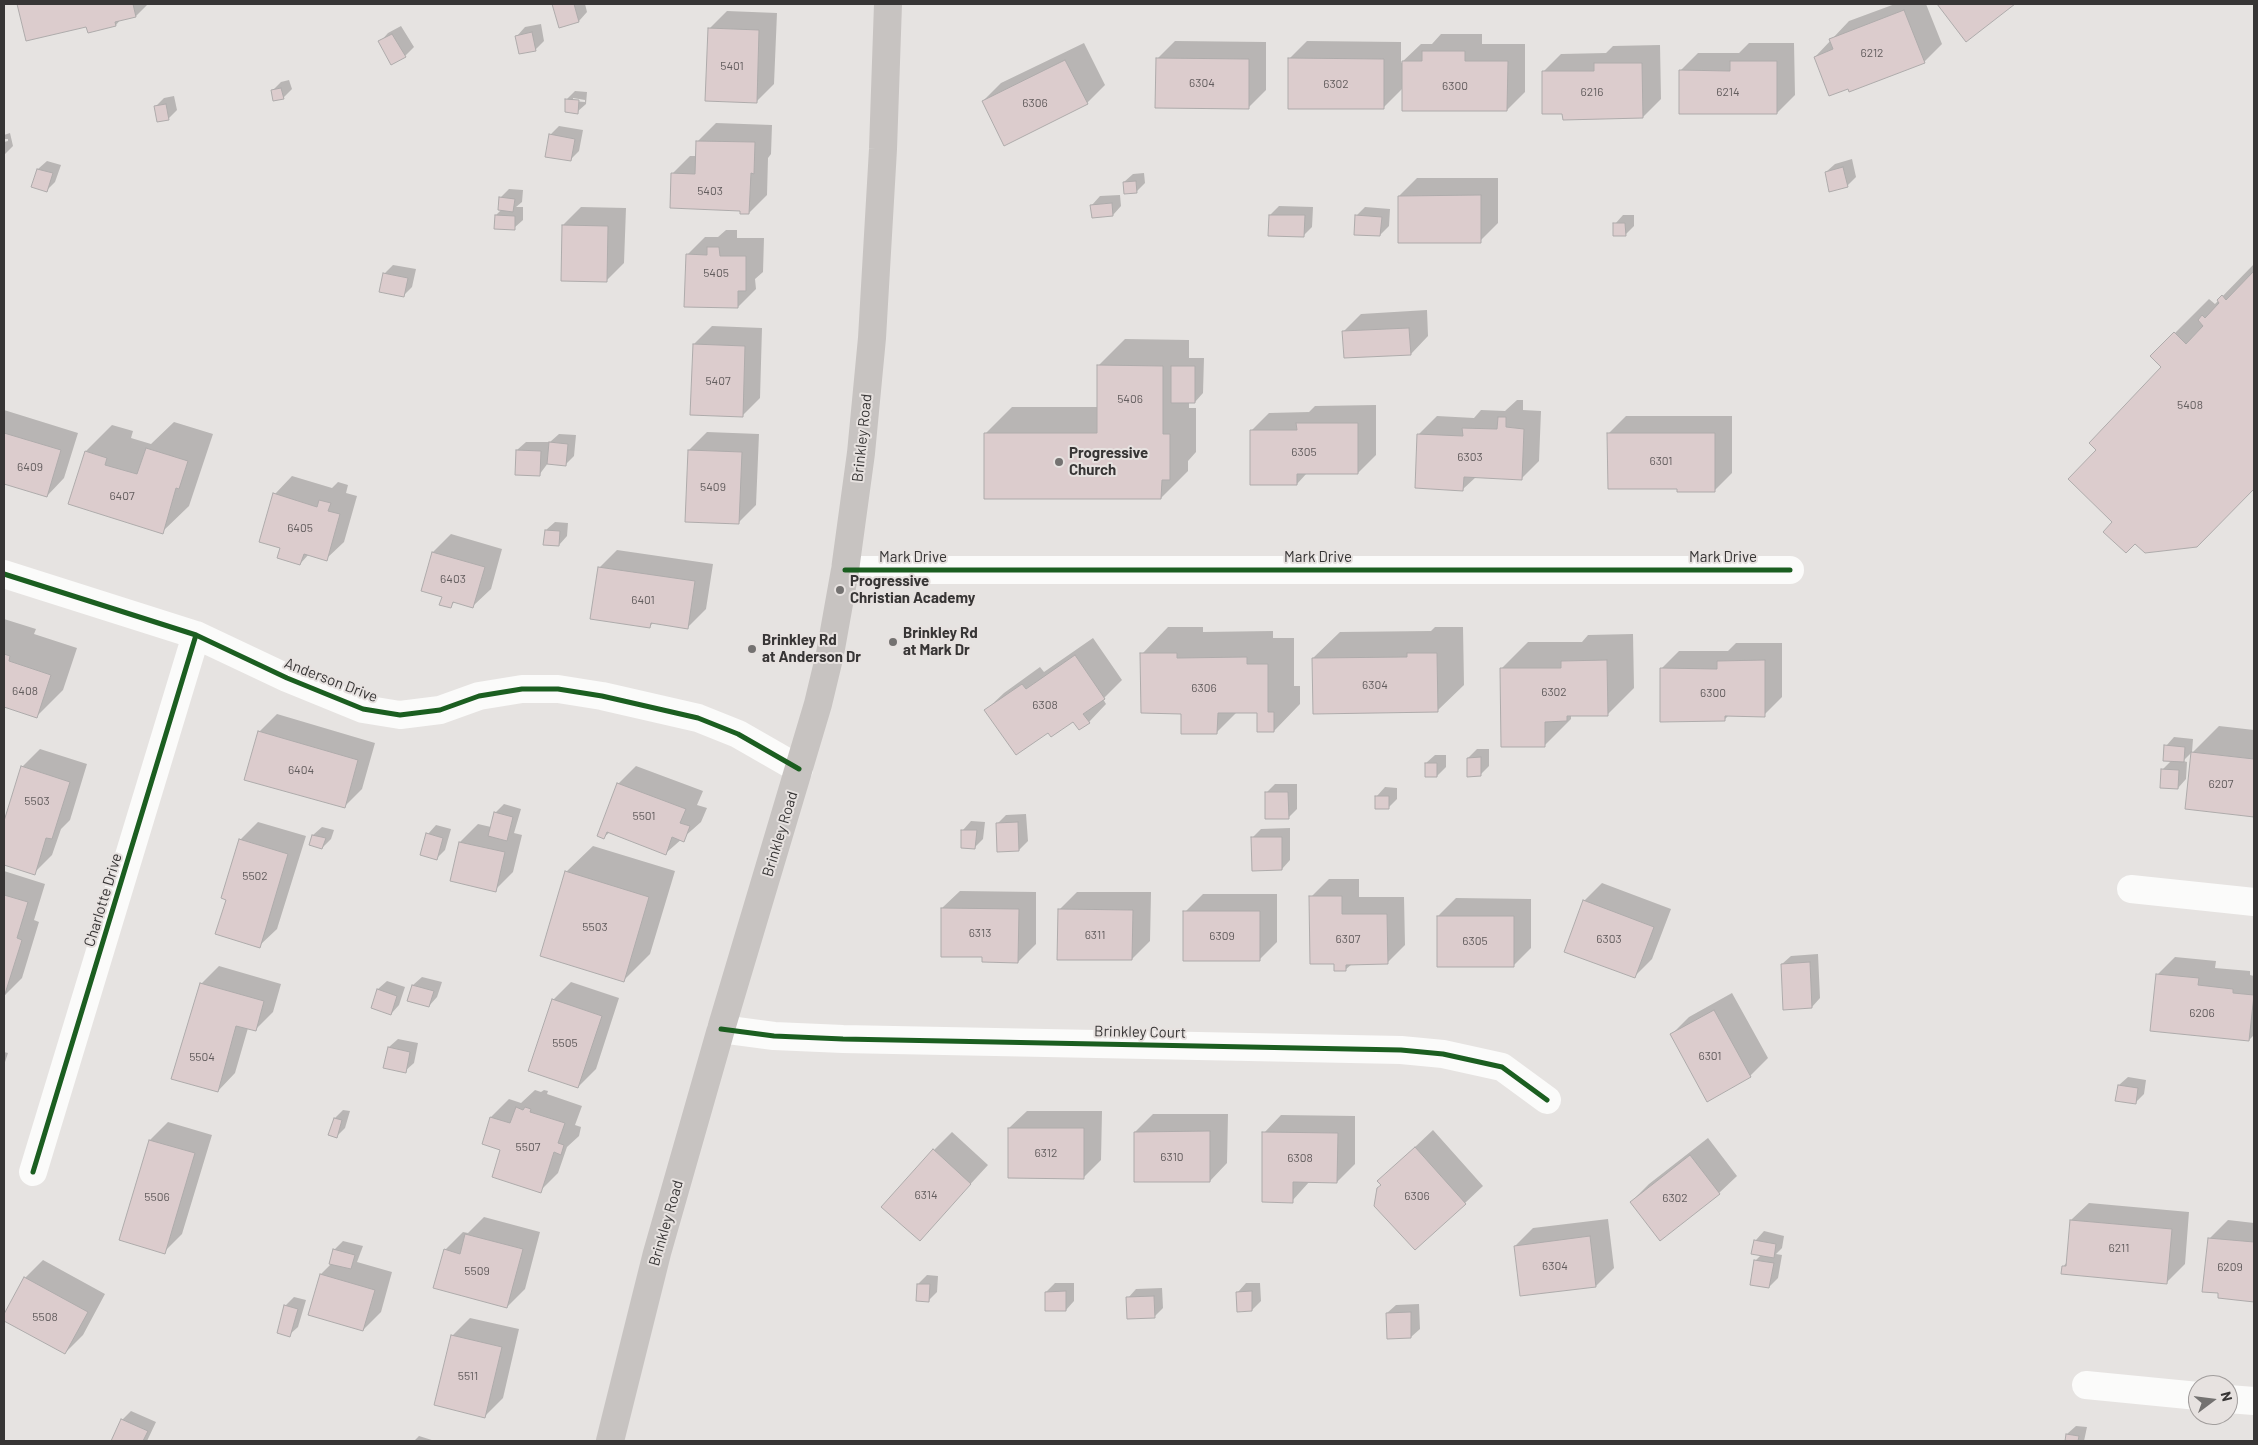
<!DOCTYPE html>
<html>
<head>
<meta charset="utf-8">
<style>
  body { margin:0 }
  #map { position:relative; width:2258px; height:1445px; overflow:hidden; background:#e6e3e1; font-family:Barlow,sans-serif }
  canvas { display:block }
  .frame { position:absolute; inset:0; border:5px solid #373535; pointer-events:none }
  .north { position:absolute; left:2188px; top:1375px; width:50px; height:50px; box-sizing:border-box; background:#e7e2e0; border:1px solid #a19d9c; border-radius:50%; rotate:75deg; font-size:14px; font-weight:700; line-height:20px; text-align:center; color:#373535 }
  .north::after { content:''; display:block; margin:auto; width:18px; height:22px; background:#747271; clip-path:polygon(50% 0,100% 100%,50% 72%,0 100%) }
</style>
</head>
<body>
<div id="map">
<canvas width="2258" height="1445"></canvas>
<div class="frame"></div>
<div class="north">N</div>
</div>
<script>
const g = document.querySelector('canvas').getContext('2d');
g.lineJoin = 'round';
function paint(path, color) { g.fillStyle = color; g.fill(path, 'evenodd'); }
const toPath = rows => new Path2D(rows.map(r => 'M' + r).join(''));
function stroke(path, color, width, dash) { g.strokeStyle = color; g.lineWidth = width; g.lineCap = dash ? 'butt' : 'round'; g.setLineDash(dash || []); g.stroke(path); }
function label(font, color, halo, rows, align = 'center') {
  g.font = font + ' Barlow,sans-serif'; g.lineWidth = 4; g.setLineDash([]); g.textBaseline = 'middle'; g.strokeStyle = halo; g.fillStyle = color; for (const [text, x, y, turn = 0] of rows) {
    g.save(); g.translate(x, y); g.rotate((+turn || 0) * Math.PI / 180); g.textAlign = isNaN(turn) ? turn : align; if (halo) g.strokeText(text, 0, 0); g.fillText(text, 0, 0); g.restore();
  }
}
const shadow = toPath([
  [18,4,148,4,136,16,121,19,116,25,89,31,87,26,27,40],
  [553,4,585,4,587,12,579,21,559,26],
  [1895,4,1926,4,1942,44,1924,62,1815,57,1849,21],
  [1938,4,2013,4,1967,40],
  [727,11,777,13,774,84,756,102,709,29],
  [541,24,544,41,535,50,517,36,525,27],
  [401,26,414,47,405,56,380,42,388,33],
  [1441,34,1482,34,1482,44,1525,44,1525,92,1507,110,1403,88,1383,108,1289,59,1307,41,1401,42,1401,63,1421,44,1432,44],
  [1175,41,1266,42,1266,90,1248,108,1157,59],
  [1084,43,1105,85,1087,103,983,101,1001,83],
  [1749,43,1794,43,1795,95,1777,113,1680,71,1698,53,1739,53],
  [1660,45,1661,99,1643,117,1543,72,1561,54,1606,53,1613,46],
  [289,80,292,89,283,98,272,91,281,82],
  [575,91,587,92,586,104,577,112,567,99],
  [573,98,585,100,585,102,573,101],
  [174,96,177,110,168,119,155,107,164,98],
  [716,123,772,125,771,154,768,158,767,195,749,213,672,174,690,156,697,156,698,141],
  [559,126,583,130,579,151,570,160,550,135],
  [10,133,13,146,4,155,4,142,8,141,8,139,4,139,4,135],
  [1852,159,1856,177,1848,185,1830,190,1826,172,1835,164],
  [47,161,61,165,55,182,46,191,33,186,38,169],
  [1144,173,1145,183,1136,192,1124,182,1133,174],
  [1417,178,1498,178,1498,223,1480,241,1399,196],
  [509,189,523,190,522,202,516,207,523,207,523,220,514,228,496,215,502,209,500,198],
  [1120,195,1121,206,1113,215,1092,205,1100,196],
  [1279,206,1313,207,1312,227,1304,235,1270,215],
  [581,207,626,208,624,263,606,281,563,225],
  [1365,207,1390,209,1389,226,1380,235,1356,216],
  [1623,215,1634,215,1634,226,1625,235,1615,224],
  [726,230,737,230,737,238,764,238,763,272,755,279,756,289,738,307,687,255,705,237,718,237],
  [2254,264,2254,488,2232,511,2114,522,2098,450,2163,367,2152,356,2209,299,2215,304],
  [393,265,416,269,412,287,403,296,384,274],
  [1427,310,1428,336,1411,354,1343,332,1361,314],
  [712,326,762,328,760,398,742,416,694,344],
  [1125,339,1189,340,1189,358,1204,358,1203,393,1195,402,1189,402,1189,408,1196,408,1196,452,1188,461,1188,471,1161,498,985,434,1012,407,1098,407,1098,366],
  [1517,400,1523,400,1523,410,1541,411,1539,461,1521,479,1476,477,1463,489,1419,434,1437,416,1474,418,1481,410,1505,411],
  [1376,405,1376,455,1358,473,1307,473,1297,484,1251,431,1269,413,1309,412,1315,406],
  [4,410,78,433,64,478,47,496,4,483],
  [1626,416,1732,416,1732,473,1714,491,1678,488,1608,434],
  [174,422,213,434,189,506,162,532,69,503,86,451,112,425,133,431,131,438,151,444],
  [707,432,759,434,756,505,738,523,689,450],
  [559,434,576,435,574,456,565,465,548,463,539,475,517,450,526,442,550,442],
  [292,476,332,488,338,482,348,485,346,493,357,496,344,542,326,559,309,554,300,564,281,547,275,494],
  [555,522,568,523,567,536,559,545,546,530],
  [451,534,502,549,491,589,473,606,456,601,450,606,443,597,422,590,433,552],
  [617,550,713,564,706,609,688,627,654,622,649,627,599,568],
  [4,619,36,629,34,634,77,648,63,690,37,716,4,705],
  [1168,627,1203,627,1203,632,1273,631,1273,638,1294,638,1294,686,1300,686,1300,704,1274,731,1258,712,1237,712,1217,732,1182,712,1142,654],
  [1435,627,1463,627,1464,685,1437,711,1313,658,1340,632,1431,631],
  [1633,634,1634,688,1607,715,1571,715,1571,719,1545,745,1501,669,1528,642,1582,642,1588,635],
  [1093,638,1122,680,1103,699,1106,704,1089,722,1073,720,1048,732,986,710,1004,693,1040,667,1044,672],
  [1736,643,1782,643,1782,697,1764,715,1729,715,1724,720,1661,669,1679,651,1728,651],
  [277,714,375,743,362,789,344,807,259,732],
  [2219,726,2254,730,2254,815,2186,808,2192,753],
  [2174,737,2193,739,2192,752,2183,761,2187,762,2186,779,2178,788,2162,770,2172,760,2166,746],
  [40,749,87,764,70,820,61,829,52,855,34,873,4,863,4,825,22,767],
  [1477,749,1489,749,1489,766,1480,775,1468,758],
  [1435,755,1446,755,1446,767,1437,776,1426,763],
  [636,766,703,791,697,805,707,808,701,822,666,853,610,832,604,837,618,784],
  [1275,784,1297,784,1297,809,1288,818,1266,793],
  [1385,787,1397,788,1397,799,1388,808,1377,796],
  [504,804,521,809,514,833,522,835,513,872,495,890,451,880,460,842,478,824,491,827,495,813],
  [1026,814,1028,841,1019,850,997,824,1006,815],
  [971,821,985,822,983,839,974,848,963,830],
  [258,822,306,836,277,929,259,946,240,840],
  [436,825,451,829,445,850,436,859,428,834],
  [322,827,334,830,331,839,322,848,311,844,313,835],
  [1290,828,1290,860,1282,869,1253,837,1261,829],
  [593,846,675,871,650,954,624,980,566,872],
  [4,871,45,884,34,920,39,922,22,978,4,996],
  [1329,879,1359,879,1359,897,1404,897,1405,945,1387,963,1352,964,1345,970,1335,962,1311,897],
  [1602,883,1671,909,1652,959,1634,977,1584,901],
  [960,891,1036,892,1036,944,1018,962,983,956,942,908],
  [1077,892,1151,892,1150,941,1132,959,1059,910],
  [1203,894,1277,894,1277,942,1259,960,1185,912],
  [1456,898,1531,899,1531,948,1513,966,1438,916],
  [1818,954,1820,998,1812,1007,1782,964,1791,956],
  [2175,957,2216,961,2215,968,2250,971,2250,975,2254,976,2254,1035,2249,1040,2157,975],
  [219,966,281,984,273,1012,255,1030,248,1028,235,1073,218,1091,201,984],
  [422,977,442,982,437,997,429,1006,413,985],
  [387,981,405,987,399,1005,391,1014,378,989],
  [571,982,619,998,596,1069,578,1087,553,1000],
  [1732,993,1768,1058,1750,1076,1671,1035,1689,1017],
  [398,1039,418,1043,414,1063,405,1071,389,1047],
  [4,1052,8,1053,4,1065],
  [2128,1077,2146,1080,2144,1094,2135,1103,2119,1085],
  [535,1090,541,1092,544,1090,548,1091,547,1094,582,1106,575,1125,581,1127,579,1136,567,1147,558,1173,540,1191,502,1149,483,1143,491,1117,509,1099,521,1103],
  [343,1110,350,1111,345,1128,336,1137,335,1118],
  [1027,1111,1102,1111,1101,1160,1083,1178,1009,1128],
  [1153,1114,1228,1114,1227,1163,1210,1181,1135,1132],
  [1281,1115,1355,1116,1355,1164,1337,1182,1310,1181,1292,1201,1264,1133],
  [168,1122,212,1135,182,1234,164,1252,121,1239,150,1140],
  [1433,1130,1483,1186,1465,1203,1382,1184,1379,1181],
  [952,1132,988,1165,920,1239,934,1150],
  [1708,1138,1737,1176,1719,1193,1631,1202,1649,1184],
  [2089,1203,2189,1212,2185,1264,2167,1282,2063,1267,2067,1262,2071,1220],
  [484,1217,540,1232,525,1289,507,1307,445,1250,463,1232,468,1233],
  [1608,1219,1614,1268,1596,1286,1515,1246,1533,1228],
  [2228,1220,2254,1223,2254,1301,2219,1297,2210,1238],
  [1764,1231,1784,1236,1782,1248,1776,1254,1782,1255,1778,1278,1769,1287,1755,1261,1761,1255,1753,1253,1756,1240],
  [343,1241,363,1246,357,1262,392,1272,381,1312,363,1330,321,1274,332,1263,334,1250],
  [43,1260,105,1294,83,1335,65,1353,4,1319,25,1278],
  [927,1275,938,1276,937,1292,929,1300,918,1284],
  [1055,1283,1074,1283,1074,1301,1066,1310,1046,1292],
  [1246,1283,1260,1283,1261,1301,1252,1310,1238,1292],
  [1162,1288,1163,1308,1154,1317,1128,1298,1136,1289],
  [294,1297,306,1300,298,1327,289,1335,286,1305],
  [1419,1304,1420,1329,1411,1337,1387,1313,1396,1305],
  [470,1318,519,1329,503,1398,485,1416,452,1336],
  [131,1411,156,1422,147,1441,113,1441,122,1420],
  [2076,1426,2087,1427,2084,1441,2066,1441,2067,1434],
  [419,1436,435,1441,414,1441]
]);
const building = toPath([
  [17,4,133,4,136,17,115,22,116,26,88,33,86,27,26,41,17,4],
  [552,4,574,4,579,22,559,28,552,4],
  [1937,4,2015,4,1966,42,1937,4],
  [1904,10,1925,63,1849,92,1848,89,1829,96,1814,57,1833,49,1829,39,1904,10],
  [708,28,759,30,757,103,705,101,708,28],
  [532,32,536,51,519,54,515,36,532,32],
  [392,34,406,57,391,65,378,41,392,34],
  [1422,51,1465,51,1465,61,1508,61,1507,111,1402,111,1402,61,1422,61,1422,51],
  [1156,58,1249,59,1249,109,1155,108,1156,58],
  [1288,58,1384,59,1384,109,1288,109,1288,58],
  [1065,60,1088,104,1004,146,982,101,1065,60],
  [1730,61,1777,61,1777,114,1679,114,1679,70,1730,71,1730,61],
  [1594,63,1642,63,1643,118,1563,120,1562,114,1542,114,1542,71,1594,71,1594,63],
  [281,88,284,99,273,101,271,90,281,88],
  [565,99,579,100,578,114,565,112,565,99],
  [166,104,169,120,157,122,154,106,166,104],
  [549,134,575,139,571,161,545,157,549,134],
  [696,141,755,142,754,174,751,173,749,214,740,214,740,211,670,208,671,173,695,174,696,141],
  [1843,167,1848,187,1829,192,1825,172,1843,167],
  [37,169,53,173,47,192,31,187,37,169],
  [1136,181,1137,193,1124,194,1123,182,1136,181],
  [1481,195,1481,243,1398,243,1398,196,1481,195],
  [499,197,515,199,513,212,498,210,499,197],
  [1112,203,1113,216,1092,218,1090,205,1112,203],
  [495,215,515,216,515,230,494,229,495,215],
  [1269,215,1305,215,1304,237,1268,236,1269,215],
  [1355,215,1382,217,1380,236,1354,235,1355,215],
  [1613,223,1625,223,1626,236,1613,236,1613,223],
  [562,225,608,226,607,282,561,281,562,225],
  [707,247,719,247,720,256,746,256,746,291,738,291,738,308,684,307,686,254,707,255,707,247],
  [2254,271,2254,489,2197,547,2145,553,2135,544,2126,553,2103,532,2112,522,2068,479,2096,450,2089,443,2161,367,2150,356,2174,332,2186,344,2203,326,2198,320,2202,315,2205,318,2219,303,2217,300,2222,295,2226,300,2254,271],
  [383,273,408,278,404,297,379,292,383,273],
  [1409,328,1411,355,1344,358,1342,331,1409,328],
  [693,344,745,346,743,417,690,415,693,344],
  [1097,365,1163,366,1163,434,1170,434,1170,480,1162,480,1161,499,984,499,984,433,1097,433,1097,365],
  [1171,366,1195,366,1195,403,1171,403,1171,366],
  [1498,417,1506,417,1506,427,1524,429,1522,480,1464,477,1463,491,1415,488,1417,434,1463,436,1462,428,1497,429,1498,417],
  [1296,423,1358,423,1358,474,1297,474,1297,485,1250,485,1250,430,1297,430,1296,423],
  [4,433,61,450,47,497,4,484,4,433],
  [1607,433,1715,433,1715,492,1677,492,1677,489,1608,489,1607,433],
  [549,442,568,444,566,466,547,464,549,442],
  [146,448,188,461,179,489,176,488,163,534,68,504,85,451,107,458,105,465,137,474,146,448],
  [516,450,541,451,540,476,515,475,516,450],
  [688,450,742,452,739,524,685,522,688,450],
  [273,493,317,507,319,500,331,503,328,511,340,514,327,561,304,554,300,565,277,558,280,548,259,542,273,493],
  [545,530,560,531,559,546,543,545,545,530],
  [432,552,485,567,473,608,453,602,451,608,439,605,442,597,421,591,432,552],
  [598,567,695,581,688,629,651,623,650,628,590,619,598,567],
  [1140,653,1177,653,1177,658,1247,657,1247,664,1268,664,1268,712,1274,712,1274,732,1257,732,1257,713,1218,713,1217,734,1181,734,1181,714,1141,713,1140,653],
  [1407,653,1437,653,1438,712,1313,714,1312,658,1407,657,1407,653],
  [4,654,10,656,9,661,51,675,37,718,4,707,4,654],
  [1075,655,1105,699,1083,714,1090,723,1079,730,1073,722,1051,737,1048,733,1016,755,984,710,1022,684,1026,689,1075,655],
  [1607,660,1608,716,1567,716,1567,721,1545,722,1545,747,1501,747,1500,668,1561,668,1561,661,1607,660],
  [1765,660,1765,717,1725,716,1725,721,1660,722,1660,668,1717,669,1717,661,1765,660],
  [258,731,358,760,345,808,244,780,258,731],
  [2164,745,2185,747,2184,762,2163,761,2164,745],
  [2191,752,2254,759,2254,817,2185,809,2191,752],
  [1481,757,1481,776,1467,777,1467,758,1481,757],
  [1425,763,1437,763,1437,777,1425,777,1425,763],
  [21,766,70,782,52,839,46,838,35,875,4,865,4,821,21,766],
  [2161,769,2179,770,2178,789,2160,788,2161,769],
  [617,783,686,809,680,823,690,826,684,842,672,837,666,855,607,832,604,839,597,836,617,783],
  [1265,792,1288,792,1289,819,1265,819,1265,792],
  [1375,796,1389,796,1389,809,1375,809,1375,796],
  [494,812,513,817,507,841,488,836,494,812],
  [1018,822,1019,851,997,852,996,823,1018,822],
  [961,830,977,830,975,849,961,848,961,830],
  [426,833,443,838,437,860,420,855,426,833],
  [312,835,326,838,322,849,309,845,312,835],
  [1251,837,1282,837,1282,870,1252,871,1251,837],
  [239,839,288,854,260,948,215,934,226,900,221,898,239,839],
  [459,842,505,852,496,892,450,881,459,842],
  [565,871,649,897,624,982,540,956,565,871],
  [4,895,28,902,17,938,22,940,4,997,4,895],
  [1309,896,1342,896,1342,914,1387,914,1388,964,1346,965,1346,971,1334,971,1334,964,1310,964,1309,896],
  [1583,900,1654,927,1635,978,1564,952,1583,900],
  [941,908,1019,909,1018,963,982,962,982,957,941,957,941,908],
  [1058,909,1133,910,1132,960,1057,960,1058,909],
  [1183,911,1260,911,1260,961,1183,961,1183,911],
  [1437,916,1514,916,1514,967,1437,967,1437,916],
  [1810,962,1812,1008,1783,1010,1781,964,1810,962],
  [2156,974,2199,978,2198,985,2233,989,2233,993,2254,995,2249,1041,2150,1031,2156,974],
  [200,983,264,1001,256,1031,236,1026,218,1092,171,1079,200,983],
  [412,985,434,991,429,1007,407,1001,412,985],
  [377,989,397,996,391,1015,371,1008,377,989],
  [552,999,602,1016,578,1088,528,1071,552,999],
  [1714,1010,1751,1077,1707,1102,1670,1034,1714,1010],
  [388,1047,410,1052,406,1073,383,1068,388,1047],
  [2118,1085,2138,1088,2136,1104,2115,1101,2118,1085],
  [516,1107,523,1110,525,1107,531,1109,530,1112,565,1123,558,1143,564,1145,561,1155,554,1152,541,1193,492,1177,500,1150,482,1144,490,1117,510,1123,516,1107],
  [334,1118,342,1120,337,1138,328,1135,334,1118],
  [1008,1128,1084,1128,1084,1179,1008,1178,1008,1128],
  [1210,1131,1210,1182,1134,1182,1134,1132,1210,1131],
  [1262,1132,1338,1133,1337,1183,1293,1182,1293,1203,1262,1202,1262,1132],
  [149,1140,195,1153,165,1254,119,1240,149,1140],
  [1415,1147,1466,1204,1415,1250,1374,1206,1377,1188,1381,1185,1377,1181,1415,1147],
  [933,1149,971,1184,920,1241,881,1207,933,1149],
  [1690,1155,1720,1194,1660,1241,1630,1202,1690,1155],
  [2070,1220,2172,1229,2167,1284,2061,1274,2062,1266,2066,1266,2070,1220],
  [465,1234,523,1249,507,1308,433,1288,444,1249,460,1254,465,1234],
  [1590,1236,1596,1287,1520,1296,1514,1246,1590,1236],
  [2208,1238,2254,1242,2254,1302,2218,1298,2218,1293,2202,1292,2208,1238],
  [1754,1240,1776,1244,1774,1258,1751,1254,1754,1240],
  [333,1249,355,1255,351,1269,329,1264,333,1249],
  [1754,1260,1774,1263,1769,1288,1750,1285,1754,1260],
  [320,1274,375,1290,363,1331,308,1315,320,1274],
  [24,1277,88,1312,65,1354,4,1321,4,1314,24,1277],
  [917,1284,930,1284,929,1302,916,1301,917,1284],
  [1066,1291,1066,1311,1045,1311,1045,1292,1066,1291],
  [1252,1291,1252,1311,1237,1312,1236,1292,1252,1291],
  [1154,1296,1155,1318,1127,1319,1126,1297,1154,1296],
  [284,1305,298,1309,290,1337,277,1333,284,1305],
  [1411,1312,1411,1338,1387,1339,1386,1313,1411,1312],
  [451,1335,502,1347,485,1418,434,1405,451,1335],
  [121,1419,148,1431,143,1441,111,1441,121,1419],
  [2066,1434,2079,1436,2078,1441,2065,1441,2066,1434]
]);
const minor = toPath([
  [845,570,1790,570],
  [4,574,196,635,287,678,363,709,400,715,440,710,479,696,522,689,558,689,602,696,698,718,738,734,799,769],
  [2131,889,2254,902],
  [721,1029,774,1036,843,1039,1401,1050,1443,1054,1502,1067,1547,1100],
  [33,1172,196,635],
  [2086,1385,2198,1396],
  [2228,1399,2254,1401]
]);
const major = toPath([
  [610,1441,657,1253,721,1029,818,704,830,654,845,570,861,453,872,338,883,149,888,4]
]);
const cycleway = toPath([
  [845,570,1790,570],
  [4,574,196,635,287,678,363,709,400,715,440,710,479,696,522,689,558,689,602,696,698,718,738,734,799,769],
  [721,1029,774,1036,843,1039,1401,1050,1443,1054,1502,1067,1547,1100],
  [33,1172,196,635]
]);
const markers = [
  [1059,462,5,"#747271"],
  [840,590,5,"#747271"],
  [893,642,5,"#747271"],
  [752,649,5,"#747271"]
];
const numberNames = [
  ["6212",1872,53],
  ["5401",732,66],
  ["6304",1202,83],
  ["6302",1336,84],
  ["6300",1455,86],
  ["6216",1592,92],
  ["6214",1728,92],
  ["6306",1035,103],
  ["5403",710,191],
  ["5405",716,273],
  ["5407",718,381],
  ["5406",1130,399],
  ["5408",2190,405],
  ["6305",1304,452],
  ["6303",1470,457],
  ["6301",1661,461],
  ["6409",30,467],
  ["5409",713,487],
  ["6407",122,496],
  ["6405",300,528],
  ["6403",453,579],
  ["6401",643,600],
  ["6304",1375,685],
  ["6306",1204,688],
  ["6408",25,691],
  ["6302",1554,692],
  ["6300",1713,693],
  ["6308",1045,705],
  ["6404",301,770],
  ["6207",2221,784],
  ["5503",37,801],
  ["5501",644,816],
  ["5502",255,876],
  ["5503",595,927],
  ["6313",980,933],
  ["6311",1095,935],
  ["6309",1222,936],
  ["6307",1348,939],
  ["6303",1609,939],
  ["6305",1475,941],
  ["6206",2202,1013],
  ["5505",565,1043],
  ["6301",1710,1056],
  ["5504",202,1057],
  ["5507",528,1147],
  ["6312",1046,1153],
  ["6310",1172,1157],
  ["6308",1300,1158],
  ["6314",926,1195],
  ["6306",1417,1196],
  ["5506",157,1197],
  ["6302",1675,1198],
  ["6211",2119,1248],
  ["6304",1555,1266],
  ["6209",2230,1267],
  ["5509",477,1271],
  ["5508",45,1317],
  ["5511",468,1376]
];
const streetNames = [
  ["Brinkley Road",862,438,-84],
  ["Mark Drive",913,557],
  ["Mark Drive",1318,557],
  ["Mark Drive",1723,557],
  ["Anderson Drive",331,680,21],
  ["Brinkley Road",780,834,-73],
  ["Charlotte Drive",103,900,-73],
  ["Brinkley Court",1140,1032,1],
  ["Brinkley Road",666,1223,-74]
];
const poiNames = [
  ["Progressive",1069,453],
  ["Church",1069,470],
  ["Progressive",850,581],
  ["Christian Academy",850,598],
  ["Brinkley Rd",903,633],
  ["at Mark Dr",903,650],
  ["Brinkley Rd",762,640],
  ["at Anderson Dr",762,657]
];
paint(shadow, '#0003');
paint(building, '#dccccd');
stroke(building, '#aeabab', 1);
stroke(minor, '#fbfbfa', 28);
stroke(major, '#c7c3c1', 28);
stroke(cycleway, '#1b5e20', 5);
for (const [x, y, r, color] of markers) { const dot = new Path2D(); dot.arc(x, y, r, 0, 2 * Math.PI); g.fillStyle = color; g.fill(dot); stroke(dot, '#e7e2e0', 2); }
label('12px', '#635d5e', null, numberNames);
label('15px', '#373535', '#e7e2e0', streetNames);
label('bold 15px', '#373535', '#e7e2e0', poiNames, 'left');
</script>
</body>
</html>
